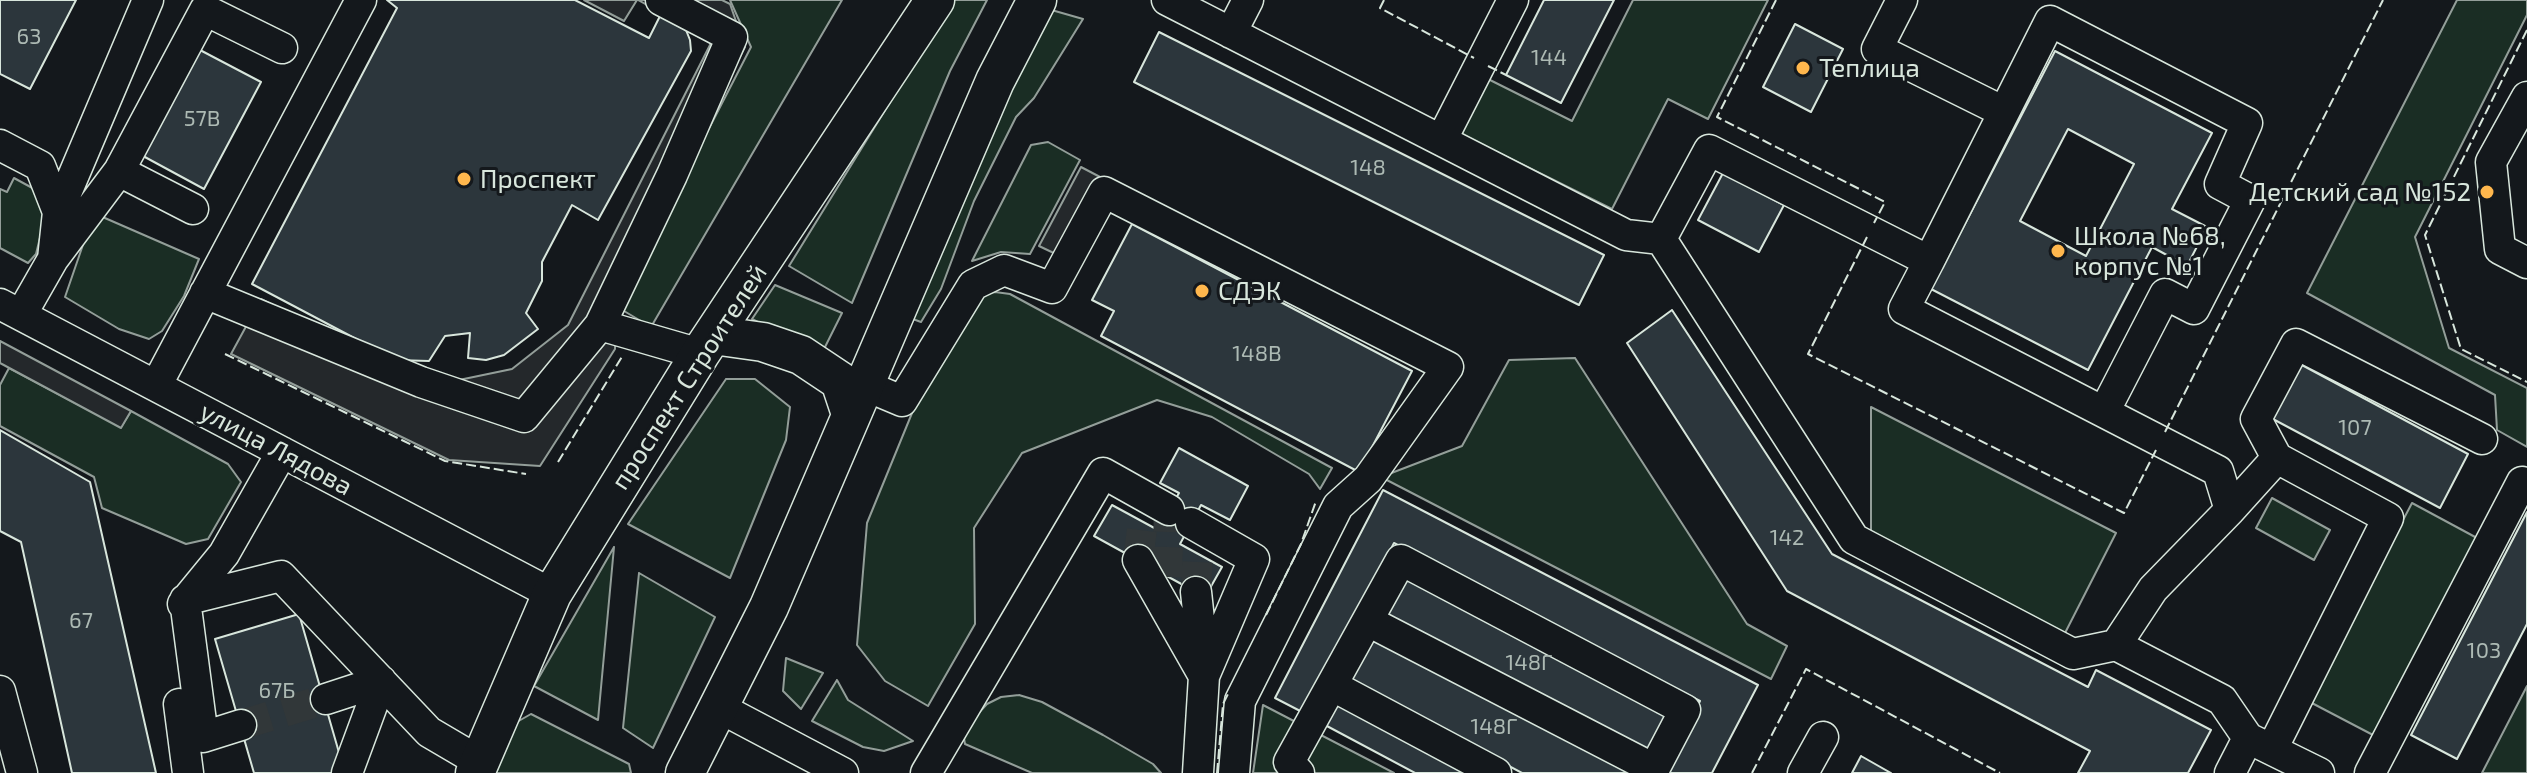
<!DOCTYPE html>
<html>
<head>
<meta charset="utf-8">
<style>
  body { margin:0 }
  canvas { display:block; background:#14181c }
</style>
</head>
<body>
<canvas width="2527" height="773"></canvas>
<script>
const g = document.querySelector('canvas').getContext('2d');
g.lineJoin = 'round';
function paint(path, color) { g.fillStyle = color; g.fill(path, 'evenodd'); }
const toPath = rows => new Path2D(rows.map(r => 'M' + r).join(''));
function stroke(path, color, width, dash) { g.strokeStyle = color; g.lineWidth = width; g.lineCap = dash ? 'butt' : 'round'; g.setLineDash(dash || []); g.stroke(path); }
function label(font, color, halo, rows, align = 'center') {
  g.font = font + ' "Exo 2",sans-serif'; g.lineWidth = 6; g.setLineDash([]); g.textBaseline = 'middle'; g.strokeStyle = halo; g.fillStyle = color; for (const [text, x, y, turn = 0] of rows) {
    g.save(); g.translate(x, y); g.rotate((+turn || 0) * Math.PI / 180); g.textAlign = isNaN(turn) ? turn : align; if (halo) g.strokeText(text, 0, 0); g.fillText(text, 0, 0); g.restore();
  }
}
const green = toPath([
  [730,0,842,0,651,327,624,311,622,297,751,47,730,0],
  [953,0,987,0,950,71,852,303,789,266,953,0],
  [1633,0,1768,0,1708,119,1668,99,1612,209,1461,134,1488,79,1572,121,1633,0],
  [2457,0,2527,0,2527,15,2415,237,2449,348,2527,388,2527,447,2497,430,2495,395,2307,293,2457,0],
  [1041,7,1083,19,1034,98,1016,117,974,201,941,289,921,322,910,318,1041,7],
  [1048,142,1080,160,1030,254,1001,252,972,261,1031,145,1048,142],
  [14,178,36,190,47,209,36,254,28,263,0,248,0,189,7,192,14,178],
  [98,215,199,259,184,296,162,331,149,339,119,329,65,297,86,236,98,215],
  [775,285,842,313,821,355,752,319,775,285],
  [995,292,1010,294,1332,468,1320,489,1309,474,1212,417,1157,400,1022,453,974,528,975,624,928,706,885,681,857,645,867,523,919,396,980,293,995,292],
  [1575,358,1747,624,1787,646,1771,679,1381,477,1462,446,1509,360,1575,358],
  [9,368,121,427,131,411,228,464,241,482,208,539,186,544,102,508,94,477,0,426,0,385,9,368],
  [726,379,755,379,790,407,786,440,730,578,628,524,726,379],
  [1871,407,2116,533,2064,635,1871,535,1871,407],
  [2272,498,2330,530,2314,560,2256,528,2272,498],
  [2412,503,2477,538,2373,735,2308,701,2412,503],
  [614,547,598,720,534,686,614,547],
  [639,573,715,617,653,748,623,728,639,573],
  [786,658,823,673,801,709,783,691,786,658],
  [837,680,848,700,913,741,884,751,863,747,812,721,837,680],
  [2527,686,2527,773,2482,773,2527,686],
  [1019,695,1042,702,1103,735,1153,764,1161,773,1032,773,965,744,964,738,973,719,987,704,1001,697,1019,695],
  [1263,705,1394,773,1253,773,1263,705],
  [531,714,629,764,631,773,489,773,508,727,531,714]
]);
const parking = toPath([
  [584,0,637,0,624,21,584,0],
  [638,0,722,0,730,4,745,47,617,295,615,349,540,466,449,460,231,354,261,299,409,374,459,380,512,369,568,325,712,41,638,0],
  [1081,167,1102,178,1060,256,1039,246,1081,167],
  [0,341,131,411,121,428,0,363,0,341]
]);
const building = toPath([
  [0,0,76,0,30,89,0,74,0,0],
  [387,0,575,0,649,38,660,16,686,30,690,40,691,51,598,220,572,205,542,262,542,281,526,313,538,329,504,355,486,360,468,358,470,333,445,336,429,361,396,360,252,284,397,8,387,0],
  [1544,0,1614,0,1561,103,1506,75,1544,0],
  [1795,24,1843,49,1811,112,1763,87,1795,24],
  [1159,32,1604,255,1579,305,1134,82,1159,32],
  [200,50,261,82,204,189,143,156,200,50],
  [2055,51,2212,133,2172,209,2207,227,2187,266,2152,247,2088,370,1931,289,2055,51],
  [2068,129,2134,164,2086,256,2020,221,2068,129],
  [1723,173,1784,205,1759,252,1698,220,1723,173],
  [1132,224,1412,371,1359,472,1101,336,1114,311,1092,300,1132,224],
  [1672,310,1832,554,2088,687,2096,670,2211,730,2188,773,2078,773,2090,751,1787,591,1627,343,1672,310],
  [2300,364,2468,454,2440,508,2271,418,2300,364],
  [0,430,90,482,156,773,72,773,21,542,0,531,0,430],
  [1179,448,1248,486,1230,520,1201,505,1180,544,1222,567,1205,597,1094,536,1112,505,1158,530,1179,493,1160,483,1179,448],
  [1383,490,1758,685,1712,773,1663,773,1700,701,1394,543,1306,714,1275,698,1383,490],
  [2527,512,2527,624,2457,759,2411,735,2527,512],
  [1409,572,1673,708,1649,754,1385,618,1409,572],
  [299,614,340,756,332,773,254,773,215,639,299,614],
  [1375,632,1640,773,1522,773,1349,681,1375,632],
  [1338,701,1473,773,1415,773,1325,725,1338,701],
  [1861,756,1891,773,1852,773,1861,756]
]);
const minorTunnel = toPath([
  [1138,560,1143,522],
  [1167,577,1169,510,1190,522],
  [1196,592,1198,554],
  [241,725,326,699]
]);
const minor = toPath([
  [1167,0,1626,235,1661,239,1709,150,1929,261,1904,309,2218,471,2230,510,2153,589,2116,645],
  [1902,0,1877,49,2004,112],
  [1231,33,1248,0],
  [2527,97,2491,162,2500,249,2527,263],
  [1442,139,1513,0],
  [0,145,40,166,58,212,53,259,21,315],
  [119,171,193,209],
  [58,212,148,0],
  [1661,239,1854,539,2073,654,2116,645,2222,700,2248,738],
  [53,259,119,171,205,10,282,48],
  [1929,261,2050,21,2247,123,2220,184,2250,200,2194,309,2165,294,2104,412],
  [205,293,421,382,524,417,600,325,672,175,732,37,661,0],
  [0,304,552,594],
  [600,325,700,354],
  [864,385,902,401,973,285,1004,270,1052,288,1104,192,1448,367,1368,479,1338,506,1240,701,1234,773],
  [156,386,361,0],
  [2277,458,2256,419,2296,344,2482,439],
  [2230,510,2277,458,2388,518,2272,749],
  [1191,523,1254,559,1204,676,1198,773],
  [1138,560,1204,676],
  [1196,592,1204,666],
  [183,604,224,554,282,452],
  [1368,621,1654,769],
  [1333,686,1496,773],
  [0,691,22,773],
  [326,699,381,681],
  [179,704,188,773],
  [720,708,843,773],
  [241,725,203,737,185,600,281,576,429,732,480,762],
  [347,773,381,681],
  [926,773,1103,473,1169,510],
  [1299,773,1289,762,1401,560,1685,710,1652,773],
  [1803,773,1823,737],
  [2230,773,2248,738,2319,773],
  [2370,773,2522,482]
]);
const major = toPath([
  [713,335,763,342,801,355,840,381,851,414],
  [475,773,552,594,700,354,935,0],
  [685,773,769,607,995,81,1037,0]
]);
const fence = toPath([
  [1384,0,1380,8,1474,58],
  [1776,0,1717,117,1885,202,1874,223],
  [2527,30,2425,235,2461,349,2527,382],
  [1488,66,1506,75],
  [1867,237,1808,354,2124,513,2156,450],
  [225,354,445,461,526,474],
  [2165,432,2383,0],
  [558,462,623,355],
  [1266,615,1301,544,1316,501],
  [1217,773,1223,704,1228,694],
  [1752,773,1806,669,2000,773]
]);
const markers = [
  [1803,68,8,"#ffb74d"],
  [464,179,8,"#ffb74d"],
  [2487,192,8,"#ffb74d"],
  [2058,251,8,"#ffb74d"],
  [1202,291,8,"#ffb74d"]
];
const numberNames = [
  ["63",29,37],
  ["144",1549,58],
  ["57В",202,119],
  ["148",1368,168],
  ["148В",1257,354],
  ["107",2355,428],
  ["142",1787,538],
  ["67",81,621],
  ["103",2484,651],
  ["148Г",1529,663],
  ["67Б",277,691],
  ["148Г",1494,727]
];
const poiNames = [
  ["Теплица",1819,68],
  ["Проспект",480,179],
  ["Детский сад №152",2471,192,"right"],
  ["Школа №68,",2074,236],
  ["корпус №1",2074,266],
  ["СДЭК",1218,291]
];
const streetNames = [
  ["проспект Строителей",689,377,-57],
  ["улица Лядова",276,449,28]
];
paint(green, '#1a2d24');
stroke(green, '#939e99', 2);
paint(parking, '#24282b');
stroke(parking, '#939e99', 2);
paint(building, '#2c363c');
stroke(building, '#d8e6dc', 2);
stroke(minorTunnel, '#313739', 30, [30, 15]);
stroke(minor, '#d8e6dc', 33);
stroke(major, '#d8e6dc', 41);
stroke(minor, '#14181c', 30);
stroke(major, '#14181c', 38);
stroke(fence, '#d8e6dc', 2, [10, 4]);
for (const [x, y, r, color] of markers) { const dot = new Path2D(); dot.arc(x, y, r, 0, 2 * Math.PI); g.fillStyle = color; g.fill(dot); stroke(dot, '#14181c', 3); }
label('22px', '#adbab4', null, numberNames);
label('26px', '#d8e6dc', '#14181c', poiNames, 'left');
label('26px', '#d8e6dc', '#14181c', streetNames);
</script>
</body>
</html>
